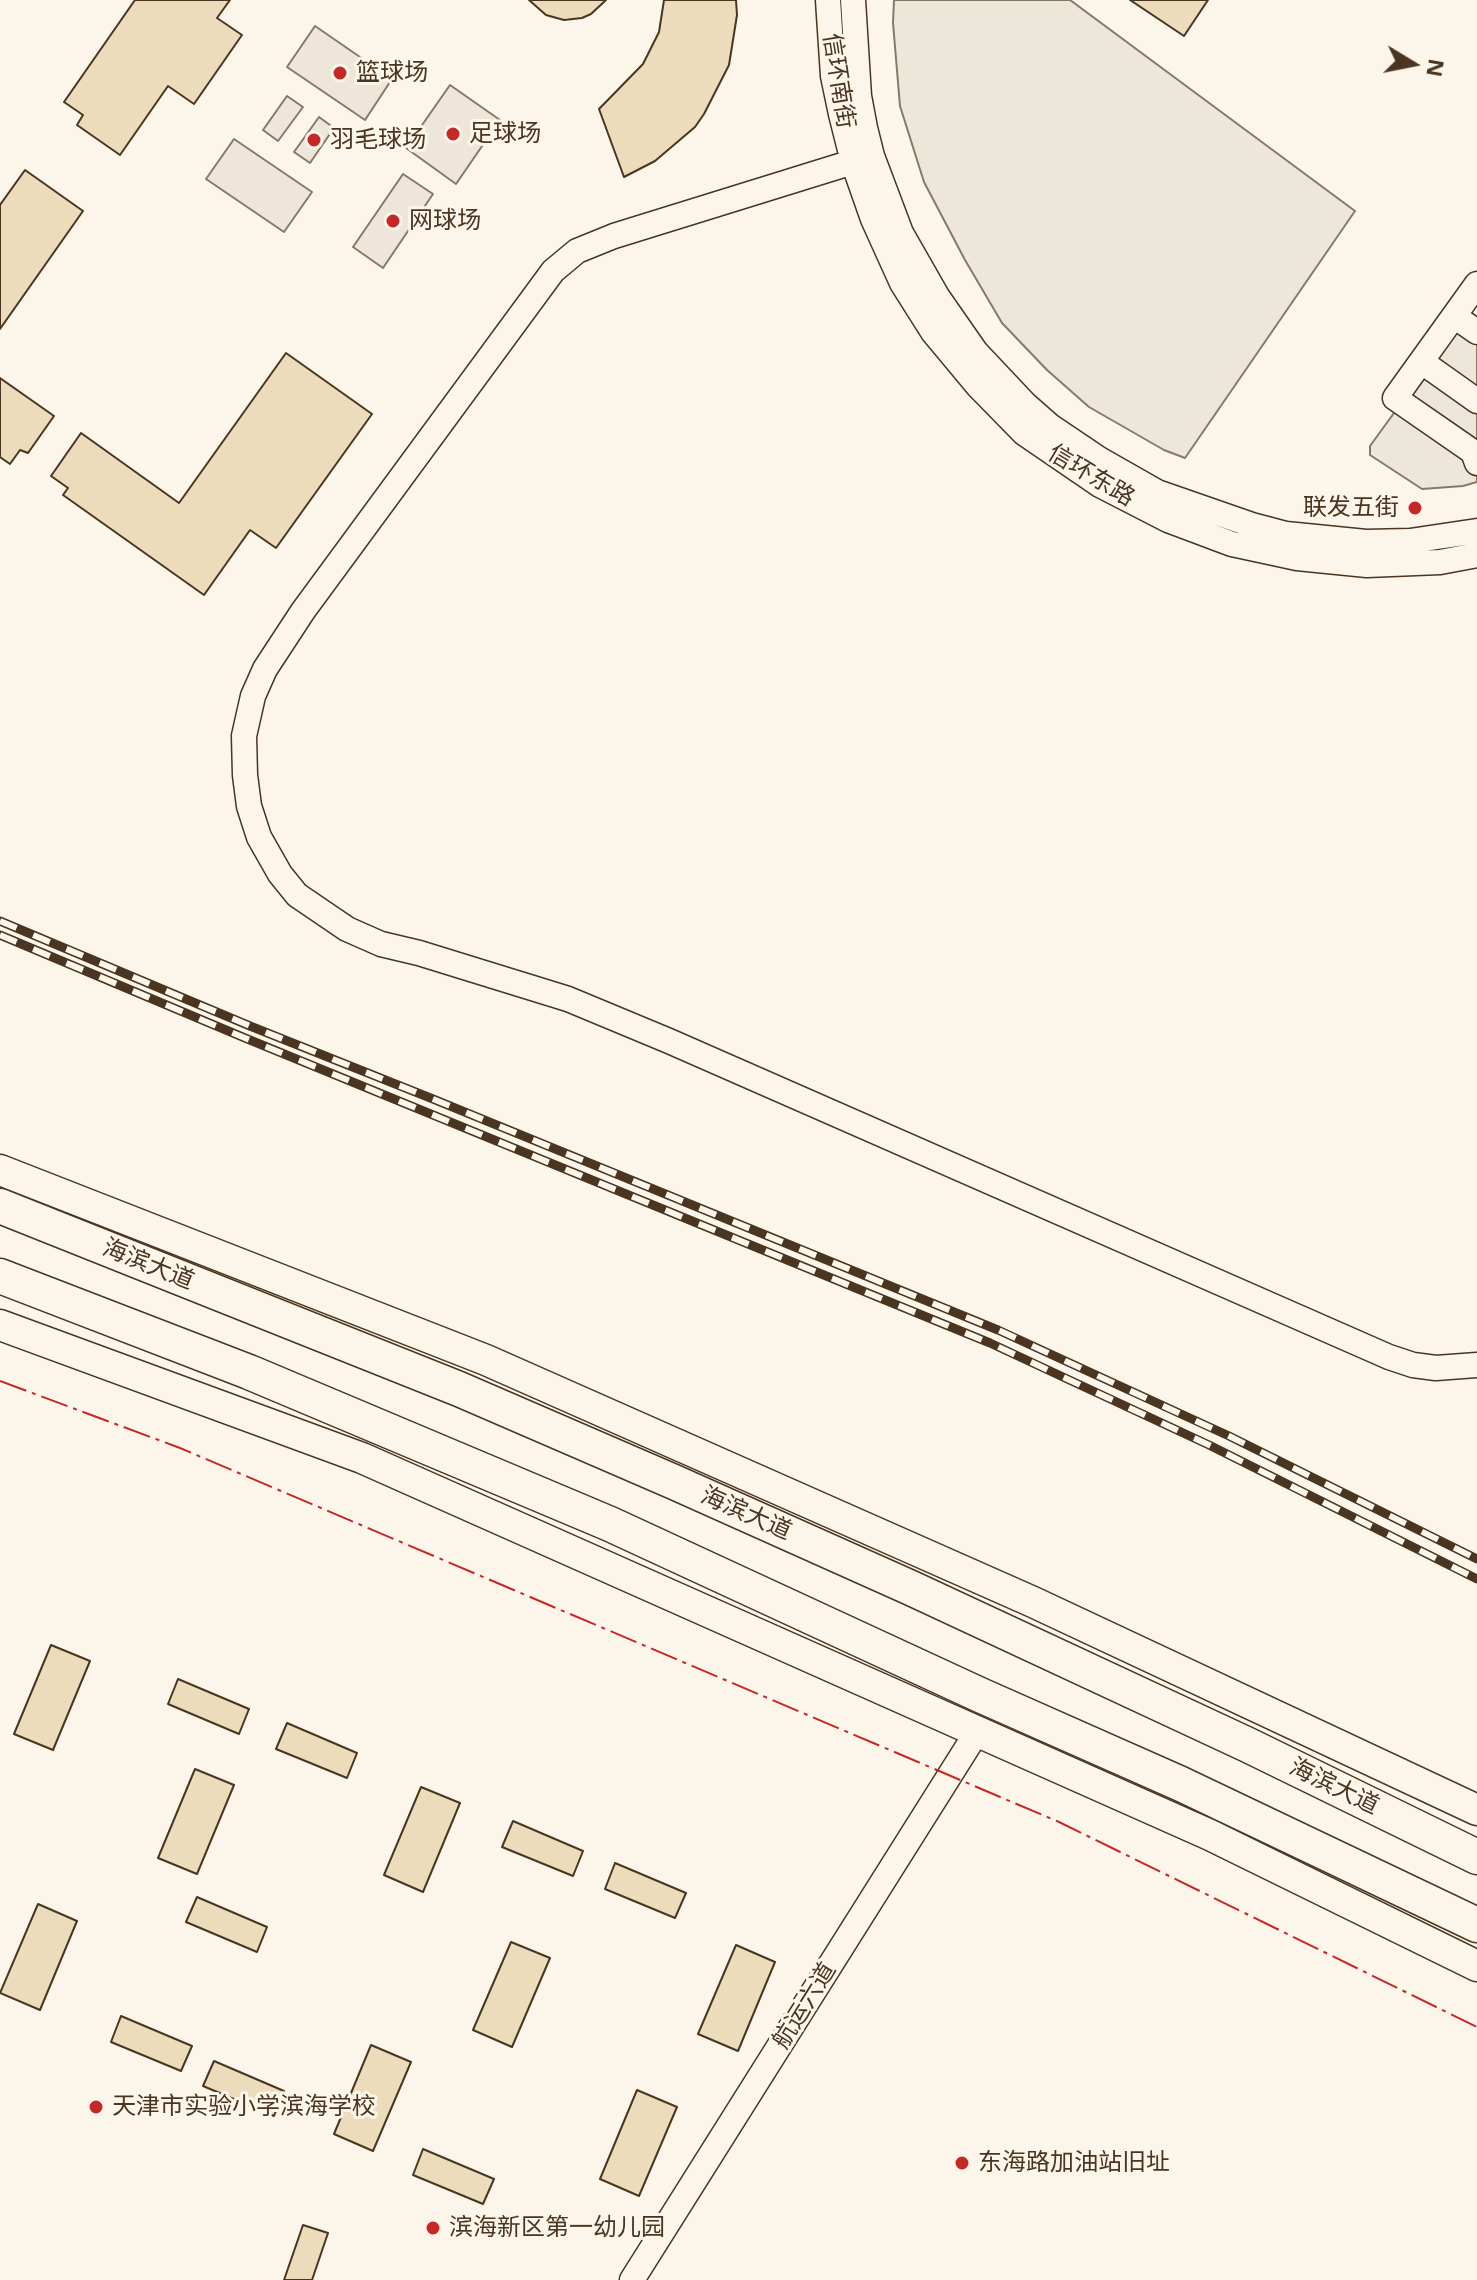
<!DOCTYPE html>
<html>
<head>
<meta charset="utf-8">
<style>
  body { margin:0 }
  #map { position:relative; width:1477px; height:2280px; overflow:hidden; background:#fbf6e9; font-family:"Noto Sans",sans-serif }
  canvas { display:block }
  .north { position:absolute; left:1373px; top:24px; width:80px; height:80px; -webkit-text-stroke:6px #fbf6e9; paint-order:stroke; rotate:100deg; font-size:22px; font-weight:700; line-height:32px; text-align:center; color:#4a3520 }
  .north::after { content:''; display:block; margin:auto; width:28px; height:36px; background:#4a3520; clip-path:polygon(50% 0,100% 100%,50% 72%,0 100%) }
</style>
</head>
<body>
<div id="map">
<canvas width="1477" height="2280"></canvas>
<div class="north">N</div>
</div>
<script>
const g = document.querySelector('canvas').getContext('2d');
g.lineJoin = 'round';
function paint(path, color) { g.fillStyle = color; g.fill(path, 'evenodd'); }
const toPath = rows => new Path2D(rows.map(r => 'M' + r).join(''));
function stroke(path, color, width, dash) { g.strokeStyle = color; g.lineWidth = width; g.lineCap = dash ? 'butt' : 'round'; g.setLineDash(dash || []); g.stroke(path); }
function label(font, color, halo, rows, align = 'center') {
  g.font = font + ' "Noto Sans","Noto Sans SC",sans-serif'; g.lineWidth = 6; g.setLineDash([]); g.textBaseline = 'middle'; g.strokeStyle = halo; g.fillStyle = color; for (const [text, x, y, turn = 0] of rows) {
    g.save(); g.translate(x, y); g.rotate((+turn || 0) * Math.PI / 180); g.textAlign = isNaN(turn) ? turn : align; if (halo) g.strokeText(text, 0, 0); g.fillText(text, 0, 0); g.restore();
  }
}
const green = toPath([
  [315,26,392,79,365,120,287,67,315,26],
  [450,85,500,120,456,184,406,148,450,85],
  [287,96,303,107,278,141,263,130,287,96],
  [319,117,334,128,310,163,294,152,319,117],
  [234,139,312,192,284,232,206,179,234,139],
  [403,174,433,194,383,268,353,247,403,174]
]);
const parking = toPath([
  [894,0,1070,0,1355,211,1185,458,1164,450,1089,407,1047,370,1002,323,965,260,924,182,900,106,893,23,894,0],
  [1468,311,1477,318,1477,482,1463,486,1422,489,1370,455,1370,446,1468,311]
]);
const building = toPath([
  [135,0,230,0,217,18,242,35,194,104,168,86,120,155,77,125,83,115,64,102,135,0],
  [529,0,606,0,591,14,582,18,564,20,546,15,529,0],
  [664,0,736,0,737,15,729,65,704,114,695,127,655,161,624,177,599,109,643,64,659,32,664,0],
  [1130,0,1208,0,1184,36,1130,0],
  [25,170,83,211,0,329,0,205,25,170],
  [286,353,372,414,276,548,250,530,204,595,63,495,68,488,51,476,81,433,179,503,286,353],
  [0,378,54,416,28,453,20,450,10,464,0,457,0,378],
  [51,1645,90,1661,53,1750,14,1734,51,1645],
  [178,1679,249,1709,239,1734,168,1704,178,1679],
  [287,1723,357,1753,347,1778,276,1749,287,1723],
  [195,1769,234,1785,197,1874,158,1858,195,1769],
  [421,1787,460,1803,423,1892,384,1875,421,1787],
  [513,1821,583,1851,573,1876,502,1847,513,1821],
  [615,1863,686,1893,675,1918,605,1889,615,1863],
  [197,1897,267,1927,257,1952,186,1922,197,1897],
  [38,1904,77,1921,40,2010,0,1993,38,1904],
  [511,1942,550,1958,512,2047,473,2030,511,1942],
  [736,1945,775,1962,738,2051,698,2034,736,1945],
  [121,2016,192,2046,181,2071,111,2042,121,2016],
  [371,2045,411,2062,373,2151,334,2134,371,2045],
  [214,2061,284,2091,274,2116,203,2086,214,2061],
  [637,2090,677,2107,639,2196,600,2179,637,2090],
  [423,2149,494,2179,483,2204,413,2175,423,2149],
  [303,2225,328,2233,312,2280,284,2280,303,2225]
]);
const minor = toPath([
  [828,0,833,76,841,114,853,162,873,219,902,283,933,332,978,386,1024,433,1100,485,1168,520,1232,544,1297,558,1367,565,1440,562,1477,555],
  [853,0,859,96,865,128,872,156,901,233,937,296,976,352,1025,404,1050,426,1099,459,1157,492,1252,525,1286,534,1366,542,1410,541,1477,531],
  [872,156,614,236,577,251,553,271,303,611,265,669,253,696,244,736,245,775,249,806,259,837,280,874,297,895,347,929,381,944,419,953,568,999,669,1041,1389,1357,1413,1365,1436,1368,1477,1365],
  [1477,284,1395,398,1473,452,1477,463],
  [1454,316,1477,332],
  [1422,362,1477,401],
  [632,2280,977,1732]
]);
const major = toPath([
  [0,1170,486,1360,1033,1602,1477,1810],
  [0,1325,362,1458,1210,1835,1477,1966]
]);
const highway = toPath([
  [0,1206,459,1389,674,1482,911,1588,1248,1745,1477,1857],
  [0,1276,249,1372,610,1524,980,1695,1181,1784,1477,1925]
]);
const rail = toPath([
  [0,921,250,1026,433,1099,998,1330,1229,1436,1477,1559],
  [0,935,245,1038,990,1343,1209,1445,1477,1579]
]);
const power = toPath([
  [0,1381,180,1448,1059,1822,1477,2027]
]);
const markers = [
  [340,73,8,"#c62828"],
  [453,134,8,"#c62828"],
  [314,140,8,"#c62828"],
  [393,221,8,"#c62828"],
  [1415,508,8,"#c62828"],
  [96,2107,8,"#c62828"],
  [962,2163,8,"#c62828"],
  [433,2228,8,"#c62828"]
];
const poiNames = [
  ["篮球场",356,73],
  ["足球场",469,134],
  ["羽毛球场",330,140],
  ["网球场",409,221],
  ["联发五街",1399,508,"right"],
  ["天津市实验小学滨海学校",112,2107],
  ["东海路加油站旧址",978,2163],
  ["滨海新区第一幼儿园",449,2228]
];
const streetNames = [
  ["信环南街",838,81,81],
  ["信环东路",1091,476,31],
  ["海滨大道",148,1265,22],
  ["海滨大道",746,1514,24],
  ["海滨大道",1334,1787,26],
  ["航运六道",805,2006,-58]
];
paint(green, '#ede6d9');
stroke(green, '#887966', 2);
paint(parking, '#ede7d9');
stroke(parking, '#887966', 2);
paint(building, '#ecdcbc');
stroke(building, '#4a3520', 2);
stroke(minor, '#4a3520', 27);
stroke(major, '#4a3520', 33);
stroke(highway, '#4a3520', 37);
stroke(minor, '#fbf6e9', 24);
stroke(major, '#fbf6e9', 30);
stroke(highway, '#fbf6e9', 34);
stroke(rail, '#4a3520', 9);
stroke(rail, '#fbf6e9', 6, [18]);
stroke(power, '#c62828', 2, [28, 6, 4, 6]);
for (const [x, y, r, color] of markers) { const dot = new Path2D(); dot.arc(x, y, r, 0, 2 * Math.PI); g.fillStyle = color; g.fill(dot); stroke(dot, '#fbf6e9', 3); }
label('24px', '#4a3520', '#fbf6e9', poiNames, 'left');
label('24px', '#4a3520', '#fbf6e9', streetNames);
</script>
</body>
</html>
